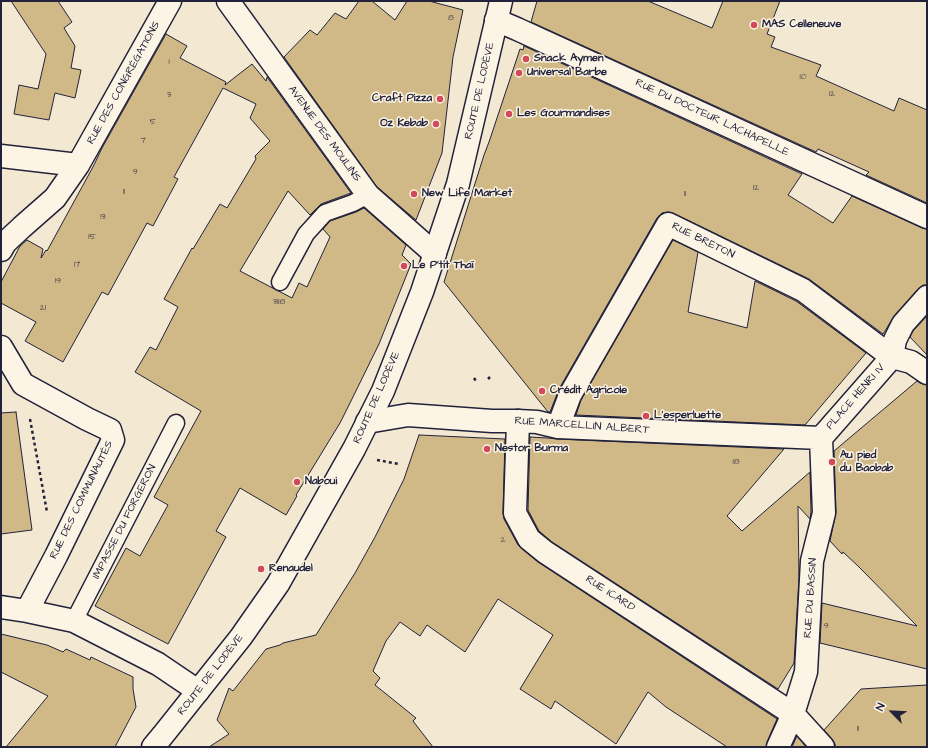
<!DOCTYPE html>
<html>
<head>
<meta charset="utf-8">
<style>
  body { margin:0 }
  #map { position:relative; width:928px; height:748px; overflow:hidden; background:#f3e9d2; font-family:"Architects Daughter",sans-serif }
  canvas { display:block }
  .frame { position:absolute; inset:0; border:2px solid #22223b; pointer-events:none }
  .north { position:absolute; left:872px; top:692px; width:40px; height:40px; -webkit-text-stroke:3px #fcf5e5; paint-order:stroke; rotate:294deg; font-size:11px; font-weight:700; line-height:16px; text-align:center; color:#22223b }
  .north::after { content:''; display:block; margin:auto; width:14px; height:18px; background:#22223b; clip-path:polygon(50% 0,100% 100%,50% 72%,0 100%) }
</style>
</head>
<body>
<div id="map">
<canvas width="928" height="748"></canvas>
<div class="frame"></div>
<div class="north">N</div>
</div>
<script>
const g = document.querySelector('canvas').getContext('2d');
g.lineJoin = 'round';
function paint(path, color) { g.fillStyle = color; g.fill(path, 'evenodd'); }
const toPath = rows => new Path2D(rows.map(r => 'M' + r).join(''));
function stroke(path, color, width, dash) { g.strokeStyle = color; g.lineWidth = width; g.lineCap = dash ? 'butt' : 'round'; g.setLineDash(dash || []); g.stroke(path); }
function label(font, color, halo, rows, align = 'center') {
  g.font = font + ' "Architects Daughter",sans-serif'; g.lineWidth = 3; g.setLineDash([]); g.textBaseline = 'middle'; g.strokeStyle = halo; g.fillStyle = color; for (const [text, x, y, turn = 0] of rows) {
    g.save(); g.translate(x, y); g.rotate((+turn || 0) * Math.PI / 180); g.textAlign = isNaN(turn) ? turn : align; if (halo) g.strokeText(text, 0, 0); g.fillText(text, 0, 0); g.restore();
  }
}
const building = toPath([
  [11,1,58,1,72,22,64,28,75,46,71,68,81,70,75,98,55,93,49,120,14,114,19,85,38,89,46,54,11,1],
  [359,1,372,1,395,20,407,1,429,1,463,10,453,57,442,153,416,220,377,187,284,57,310,30,317,35,335,13,346,19,359,1],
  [537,1,648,1,712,28,723,1,780,1,767,34,775,37,771,47,821,65,816,76,894,111,899,98,927,110,927,203,866,175,869,172,818,149,816,152,531,22,537,1],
  [166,34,187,46,180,58,226,82,225,85,252,64,266,81,267,77,351,193,321,204,310,215,288,191,240,271,292,298,299,283,307,287,330,237,323,229,330,221,356,212,364,208,406,245,402,255,411,264,379,344,350,403,340,423,296,495,297,496,286,515,240,488,216,531,226,537,168,644,95,606,126,548,140,556,168,505,154,497,201,411,135,372,150,347,156,350,178,307,164,299,192,248,193,249,220,204,227,208,256,159,255,156,270,141,250,118,256,104,223,88,174,177,178,179,153,226,147,223,108,295,102,292,63,362,25,341,36,322,1,303,1,282,20,246,27,240,43,249,41,258,46,250,47,251,94,165,102,148,166,34],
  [524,46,802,174,788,195,833,223,852,196,922,228,927,229,927,285,923,285,918,289,894,316,885,331,883,334,809,279,673,213,668,212,662,213,657,218,559,389,550,412,548,412,444,282,484,155,489,142,520,49,523,50,524,46],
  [673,240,698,252,688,312,747,328,755,281,796,301,866,353,805,425,576,415,581,400,673,240],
  [927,316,927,355,910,337,913,331,927,316],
  [917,381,920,383,927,385,927,669,820,643,822,603,917,626,859,567,843,552,842,554,830,541,836,512,834,451,917,381],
  [16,412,32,530,1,534,1,413,16,412],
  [419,435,505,439,503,513,504,519,518,545,521,548,538,562,777,719,767,742,766,747,727,747,666,707,648,692,616,744,555,701,551,709,520,689,553,635,498,599,465,652,427,625,420,636,400,622,386,641,373,671,380,678,375,685,416,718,413,721,433,747,209,747,229,734,217,720,229,688,233,691,266,649,280,645,283,643,316,635,355,573,375,537,404,479,419,435],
  [530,437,548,438,557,439,784,449,727,516,742,531,810,472,811,512,810,519,798,506,799,578,794,663,778,689,552,542,539,531,528,510,530,437],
  [1,634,47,645,63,652,66,649,90,660,91,657,133,677,133,689,136,707,115,747,6,747,48,696,1,672,1,634],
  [927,685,927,747,835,747,835,744,832,739,824,730,861,689,927,685],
  [797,736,806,747,792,747,797,736]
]);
const path = toPath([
  [474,378,476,381],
  [488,379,490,377],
  [30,419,47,512],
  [377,460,399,464]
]);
const service = toPath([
  [280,282,306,234,325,213,353,203,368,195],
  [74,621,176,423]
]);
const pedestrian = toPath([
  [367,422,408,415,492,421,518,421]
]);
const minor = toPath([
  [228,1,368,195,435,254],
  [496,20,517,29,927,217],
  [1,156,78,165],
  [1,250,5,243,22,227,55,198,78,165,170,1],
  [1,347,23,384,87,419,110,430,113,440,56,556,27,611],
  [558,427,570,395,668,224,803,290,892,357,911,362,927,373],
  [821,438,558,427,537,422,518,421,515,513,529,539,545,552,793,714,823,747],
  [821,438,892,357,895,340,903,324,927,297],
  [1,607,27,611,74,621,158,664,198,691],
  [778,747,793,714,806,672,812,561,824,513,821,438]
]);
const tertiary = toPath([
  [153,747,163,735,241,637,278,584,354,449,383,391,422,292,458,184,501,1]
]);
const markers = [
  [754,25,4,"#d1495b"],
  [526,59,4,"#d1495b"],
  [519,73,4,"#d1495b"],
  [440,99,4,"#d1495b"],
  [509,114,4,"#d1495b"],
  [436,124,4,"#d1495b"],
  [414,194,4,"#d1495b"],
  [404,266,4,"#d1495b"],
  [542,391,4,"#d1495b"],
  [646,416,4,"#d1495b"],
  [487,449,4,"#d1495b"],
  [832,462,4,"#d1495b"],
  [297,482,4,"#d1495b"],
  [261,569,4,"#d1495b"]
];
const numberNames = [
  ["8",451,18],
  ["1",169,62],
  ["10",803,77],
  ["12",832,94],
  ["3",169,95],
  ["5",153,122],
  ["7",143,141],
  ["9",135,172],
  ["12",756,188],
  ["11",124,192],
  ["11",685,194],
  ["13",103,217],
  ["15",92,237],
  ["17",77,265],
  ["19",58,281],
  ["3118",279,302],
  ["21",43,308],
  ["18",736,462],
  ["2",503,540],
  ["9",826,626],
  ["11",858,729]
];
const poiNames = [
  ["MAS Celleneuve",762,25],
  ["Snack Aymen",534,59],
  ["Universal Barbe",527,73],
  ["Craft Pizza",432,99,"right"],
  ["Les Gourmandises",517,114],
  ["Oz Kebab",428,124,"right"],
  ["New Life Market",422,194],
  ["Le P'tit Thaï",412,266],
  ["Crédit Agricole",550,391],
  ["L'esperluette",654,416],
  ["Nestor Burma",495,449],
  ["Au pied",840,456],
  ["du Baobab",840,469],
  ["Naboui",305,482],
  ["Renaudel",269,569]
];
const streetNames = [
  ["RUE DES CONGRÉGATIONS",124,83,-61],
  ["ROUTE DE LODÈVE",480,91,-77],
  ["RUE DU DOCTEUR LACHAPELLE",712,118,25],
  ["AVENUE DES MOULINS",324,134,54],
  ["RUE BRETON",703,241,26],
  ["PLACE HENRI IV",856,397,-49],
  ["ROUTE DE LODÈVE",377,398,-66],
  ["RUE MARCELLIN ALBERT",582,426,4],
  ["RUE DES COMMUNAUTÉS",82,500,-64],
  ["IMPASSE DU FORGERON",125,522,-63],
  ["RUE ICARD",610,594,33],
  ["RUE DU BASSIN",811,598,-86],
  ["ROUTE DE LODÈVE",211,675,-52]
];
paint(building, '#d0b887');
stroke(building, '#22223b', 1);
stroke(service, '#22223b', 19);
stroke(pedestrian, '#22223b', 25);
stroke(minor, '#22223b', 25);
stroke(tertiary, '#22223b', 25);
stroke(path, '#22223b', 2.5, [3, 3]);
stroke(service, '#fcf5e5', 16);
stroke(pedestrian, '#fcf5e5', 22);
stroke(minor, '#fcf5e5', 22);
stroke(tertiary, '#fcf5e5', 22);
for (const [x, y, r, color] of markers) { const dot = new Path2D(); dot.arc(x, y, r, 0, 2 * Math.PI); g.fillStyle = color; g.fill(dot); stroke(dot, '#fcf5e5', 1.5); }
label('9px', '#4e484e', null, numberNames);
label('bold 11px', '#22223b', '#fcf5e5', poiNames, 'left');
label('11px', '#22223b', '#fcf5e5', streetNames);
</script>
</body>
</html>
